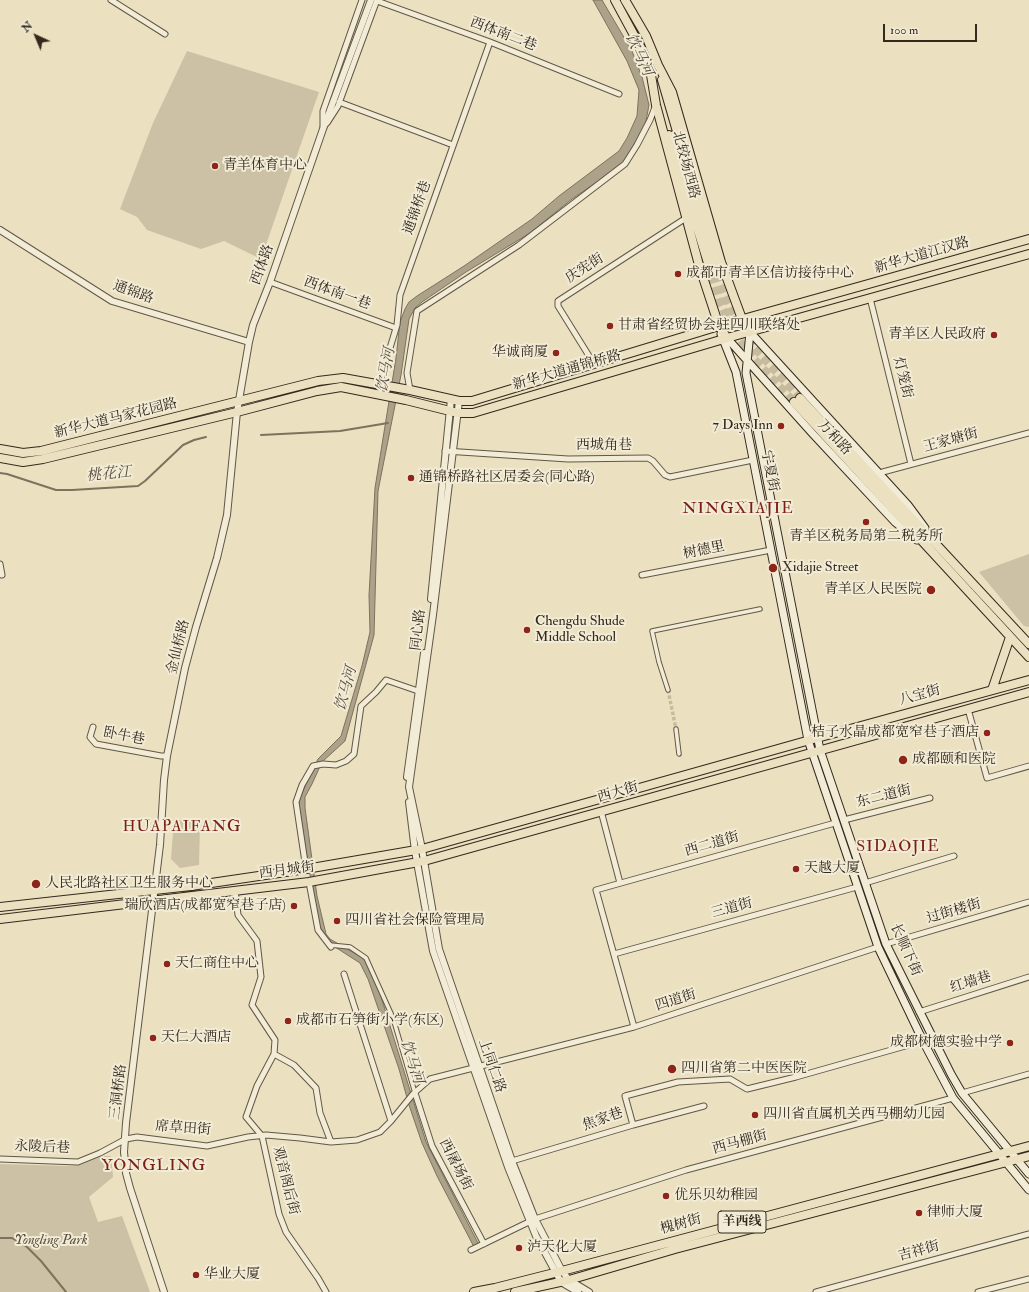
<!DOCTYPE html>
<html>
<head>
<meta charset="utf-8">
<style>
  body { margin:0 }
  #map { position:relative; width:1029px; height:1292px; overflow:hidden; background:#ebe0c0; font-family:"IM FELL Double Pica",serif }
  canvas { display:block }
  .north { position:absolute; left:16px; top:16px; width:40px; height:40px; -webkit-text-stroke:3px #f2ebd6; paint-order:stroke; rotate:316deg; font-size:11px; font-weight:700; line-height:16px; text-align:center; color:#33291d }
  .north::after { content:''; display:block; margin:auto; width:14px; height:18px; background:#33291d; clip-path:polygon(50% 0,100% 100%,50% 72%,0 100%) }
  .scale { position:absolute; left:883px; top:24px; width:94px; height:18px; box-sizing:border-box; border:2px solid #33291d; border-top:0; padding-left:5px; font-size:12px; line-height:14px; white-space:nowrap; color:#33291d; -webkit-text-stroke:3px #f2ebd6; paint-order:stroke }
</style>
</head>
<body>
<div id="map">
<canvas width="1029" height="1292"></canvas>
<div class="north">N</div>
<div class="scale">100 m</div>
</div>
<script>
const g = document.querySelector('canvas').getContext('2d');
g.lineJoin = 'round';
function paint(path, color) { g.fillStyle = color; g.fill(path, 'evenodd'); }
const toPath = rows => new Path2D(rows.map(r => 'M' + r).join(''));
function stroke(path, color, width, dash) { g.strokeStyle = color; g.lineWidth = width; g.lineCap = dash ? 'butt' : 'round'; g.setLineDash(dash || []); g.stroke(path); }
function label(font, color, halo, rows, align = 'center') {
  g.font = font + ' "IM FELL Double Pica","Noto Serif SC",serif'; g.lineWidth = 4; g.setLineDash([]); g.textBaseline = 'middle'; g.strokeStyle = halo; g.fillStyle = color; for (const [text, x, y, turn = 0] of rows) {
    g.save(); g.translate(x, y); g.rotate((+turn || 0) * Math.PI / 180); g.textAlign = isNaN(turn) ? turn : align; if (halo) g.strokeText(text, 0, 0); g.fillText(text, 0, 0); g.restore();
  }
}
const green = toPath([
  [187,51,319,92,261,259,224,241,201,249,147,230,137,217,120,209,153,123],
  [1029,554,1029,627,1024,626,979,572],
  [174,819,196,823,200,827,199,865,180,868,171,859],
  [102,1156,111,1156,113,1177,89,1197,98,1222,122,1216,150,1292,0,1292,0,1164,67,1166,80,1165]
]);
const water = toPath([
  [593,0,602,0,632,51,642,77,649,105,645,126,634,149,622,165,572,199,530,233,466,272,422,302,415,308,409,319,401,375,378,491,374,635,345,741,322,762,312,784,305,797,305,808,317,896,326,934,330,939,366,960,378,987,426,1142,479,1245,474,1247,437,1176,422,1143,409,1105,399,1069,368,979,360,963,335,947,320,932,300,817,299,799,318,759,341,736,362,666,370,632,369,595,375,488,396,358,400,322,405,309,409,302,417,296,464,266,532,219,559,196,619,151,627,138,637,116,639,90,627,61,593,0]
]);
const stream = toPath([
  [261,435,340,431,388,423],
  [0,473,7,474,56,490,72,490,138,486,145,481,183,445,194,440,206,437],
  [0,1238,12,1238,27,1247,41,1261,66,1292]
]);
const pedestrianTunnel = toPath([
  [668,690,676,729]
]);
const primaryTunnel = toPath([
  [715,262,718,277,724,293,740,327,758,352,800,398],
  [708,264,719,300,733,331,745,349,794,402]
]);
const pedestrian = toPath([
  [668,690,659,662,652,631,760,609],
  [676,729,679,754],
  [330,945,350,947,366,958,393,1018,415,1093]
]);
const minor = toPath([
  [111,0,165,34],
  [377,1,490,42,619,94],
  [339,102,453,145],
  [327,123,338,106,377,0],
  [323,126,323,111,362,0],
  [270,282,396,328],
  [870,298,911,464],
  [594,364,558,306,558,301,686,218],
  [379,384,397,325,400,295,490,42],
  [410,390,407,373,417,311,519,245,625,164,637,145,650,120,656,105],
  [445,451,568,459,648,458,653,461,665,475,670,477,753,460],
  [879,473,1029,433],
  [0,564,2,575],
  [642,575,771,550],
  [968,709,987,778,1029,766],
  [93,727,90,737,96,744,161,756,167,756],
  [601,811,620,883],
  [844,820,930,798],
  [306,869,296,802,302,785,313,766,323,764,336,765,346,761,354,754,361,706,376,692,386,680,418,691],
  [309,882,318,930,331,947],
  [865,883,954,856],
  [235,890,238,915,257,941,261,977,252,1005,275,1040,274,1054,294,1065,316,1088,320,1113,331,1142],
  [886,944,1029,902],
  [614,954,857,887],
  [344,974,391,1121],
  [919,1012,1029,977],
  [634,1027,596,890,835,823],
  [274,1054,257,1086,246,1117,262,1136,279,1214,286,1232,318,1278,326,1292],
  [415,1093,432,1146,484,1244],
  [962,1093,1029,1074],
  [633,1125,704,1106],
  [0,1159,78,1162,100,1153,126,1139,137,1137,207,1146,248,1137,266,1135,300,1138,331,1142,357,1140,380,1132,391,1121,413,1094,430,1079,634,1027,878,947],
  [512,1161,633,1125,625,1096,678,1082,730,1079,747,1089,796,1077,923,1041],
  [471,1250,535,1219,686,1170,953,1098],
  [816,1292,1029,1234],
  [978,1292,1029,1279]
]);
const tertiary = toPath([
  [0,230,112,301,249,342],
  [459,401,433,615,409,787,422,849,439,949,512,1161,535,1219,562,1271,569,1280,589,1292],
  [431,599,451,399],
  [407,777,424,653],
  [409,802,415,851,433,951,508,1167,536,1236,561,1282,578,1292],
  [164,1292,130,1188,126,1173,124,1152,126,1123,160,845,164,780,167,756,185,668,196,627,217,558,227,515,237,412,249,342,253,325,270,282,323,129,371,0]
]);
const secondary = toPath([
  [750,332,746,373,820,750,886,944,951,1074,962,1093,1029,1174],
  [750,332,908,505,925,528],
  [721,334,736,372,808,740,878,947,923,1041,953,1098,1029,1190],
  [727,338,812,433,895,522,917,540]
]);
const primary = toPath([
  [615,0,642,50,651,75,656,105,699,265,719,326,727,338],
  [625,0,646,36,658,65,672,92,721,262,742,319,750,332],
  [662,80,715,262],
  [669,135,708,263],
  [699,265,705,269,712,270,717,267,721,262],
  [800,398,1029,644],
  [794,402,1029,657],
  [0,449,23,453,41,451,318,381,343,378,410,390,459,401,472,401,729,323,1029,239],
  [0,458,23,462,43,459,237,412,317,391,341,387,406,400,458,413,473,413,734,336,1029,254],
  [992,690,1010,637],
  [0,907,191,886,306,869,422,849,817,738,1029,680],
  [0,919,309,882,424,861,1029,692],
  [474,1292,495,1288,562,1271,1029,1146],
  [515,1292,569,1280,675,1249,1029,1156]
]);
const markers = [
  [215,166,4,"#8f2418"],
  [678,274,4,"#8f2418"],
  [610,326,4,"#8f2418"],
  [994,335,4,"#8f2418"],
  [556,353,4,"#8f2418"],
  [781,426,4,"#8f2418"],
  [411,478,4,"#8f2418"],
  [866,522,4,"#8f2418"],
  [773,568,5,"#8f2418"],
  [931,590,5,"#8f2418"],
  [527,630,4,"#8f2418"],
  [987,733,4,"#8f2418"],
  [903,760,5,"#8f2418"],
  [796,869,4,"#8f2418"],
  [36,884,5,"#8f2418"],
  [294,906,4,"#8f2418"],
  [337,921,4,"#8f2418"],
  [167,964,4,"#8f2418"],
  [288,1021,4,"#8f2418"],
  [153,1038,4,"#8f2418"],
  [1010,1043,4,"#8f2418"],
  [672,1069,5,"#8f2418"],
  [755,1115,4,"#8f2418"],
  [666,1196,4,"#8f2418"],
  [919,1213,4,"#8f2418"],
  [519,1248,4,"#8f2418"],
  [196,1275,4,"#8f2418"]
];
const shields = [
  [742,1222,48]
];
const shieldNames = [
  ["羊西线",742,1222]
];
const streetNames = [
  ["西体南二巷",503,35,21],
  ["北较场西路",685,165,75],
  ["通锦桥巷",418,208,-70],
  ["新华大道江汉路",922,256,-16],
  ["西体路",263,265,-70],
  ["庆宪街",585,269,-33],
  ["通锦路",133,293,20],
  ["西体南一巷",337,294,20],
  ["新华大道通锦桥路",567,371,-16],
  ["灯笼街",902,378,76],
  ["新华大道马家花园路",116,419,-14],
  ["万和路",834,438,47],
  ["王家塘街",951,441,-15],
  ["西城角巷",604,446],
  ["宁夏街",769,471,79],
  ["树德里",704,551,-11],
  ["同心路",419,630,-83],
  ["金仙桥路",179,647,-76],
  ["八宝街",920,696,-15],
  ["卧牛巷",124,737,11],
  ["西大街",618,793,-16],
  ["东二道街",884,797,-14],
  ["西二道街",712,845,-16],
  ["西月城街",287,871,-7],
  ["三道街",732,909,-15],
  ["过街楼街",954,912,-16],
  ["长顺下街",905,950,66],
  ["红墙巷",971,983,-17],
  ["四道街",676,1001,-18],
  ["上同仁路",491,1066,71],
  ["三洞桥路",119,1092,-83],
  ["焦家巷",603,1120,-20],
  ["席草田街",183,1129,4],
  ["西马棚街",740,1143,-15],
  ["永陵后巷",42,1148,2],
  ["西屠场街",455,1165,63],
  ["观音阁后街",285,1181,76],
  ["槐树街",681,1225,-15],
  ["吉祥街",919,1252,-15]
];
const poiNames = [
  ["青羊体育中心",223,166],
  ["成都市青羊区信访接待中心",686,274],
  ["甘肃省经贸协会驻四川联络处",618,326],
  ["青羊区人民政府",986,335,"right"],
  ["华诚商厦",548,353,"right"],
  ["7 Days Inn",773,426,"right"],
  ["通锦桥路社区居委会(同心路)",419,478],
  ["青羊区税务局第二税务所",866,537,"center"],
  ["Xidajie Street",782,568],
  ["青羊区人民医院",922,590,"right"],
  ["Chengdu Shude",535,622],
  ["Middle School",535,638],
  ["桔子水晶成都宽窄巷子酒店",979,733,"right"],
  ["成都颐和医院",912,760],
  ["天越大厦",804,869],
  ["人民北路社区卫生服务中心",45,884],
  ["瑞欣酒店(成都宽窄巷子店)",286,906,"right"],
  ["四川省社会保险管理局",345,921],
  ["天仁商住中心",175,964],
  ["成都市石笋街小学(东区)",296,1021],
  ["天仁大酒店",161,1038],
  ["成都树德实验中学",1002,1043,"right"],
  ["四川省第二中医医院",681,1069],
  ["四川省直属机关西马棚幼儿园",763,1115],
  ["优乐贝幼稚园",674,1196],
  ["律师大厦",927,1213],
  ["泸天化大厦",527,1248],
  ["华业大厦",204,1275]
];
const parkNames = [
  ["Yongling Park",51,1241]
];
const waterNames = [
  ["饮马河",638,55,65],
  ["饮马河",387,370,-80],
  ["桃花江",109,475,-5],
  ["饮马河",347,689,-75],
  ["饮马河",411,1062,72]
];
const quarterNames = [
  ["NINGXIAJIE",738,510],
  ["HUAPAIFANG",182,828],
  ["SIDAOJIE",898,848],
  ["YONGLING",154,1167]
];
paint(green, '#ccc1a4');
paint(water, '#aca289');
stroke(water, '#7c725e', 1);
stroke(stream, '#7c725e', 2);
stroke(pedestrianTunnel, '#c6bb9f', 3.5, [3.5, 2]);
stroke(primaryTunnel, '#c6bb9f', 8, [8, 4]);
stroke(pedestrian, '#615746', 5.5);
stroke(minor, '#615746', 7);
stroke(tertiary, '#615746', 8);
stroke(secondary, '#33291d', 9);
stroke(primary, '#33291d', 10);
stroke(pedestrian, '#f2ebd6', 3.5);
stroke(minor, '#f2ebd6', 5);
stroke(tertiary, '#f2ebd6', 6);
stroke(secondary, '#f2ebd6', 7);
stroke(primary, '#ebe0c0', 8);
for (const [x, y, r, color] of markers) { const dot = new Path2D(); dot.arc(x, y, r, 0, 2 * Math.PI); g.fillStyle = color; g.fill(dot); stroke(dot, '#f2ebd6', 1.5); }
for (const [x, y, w] of shields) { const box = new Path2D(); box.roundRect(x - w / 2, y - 11, w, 22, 3); g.fillStyle = '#f2ebd6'; g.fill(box); stroke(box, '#33291d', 1); }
label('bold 13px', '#33291d', null, shieldNames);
label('14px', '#33291d', '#f2ebd6', streetNames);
label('14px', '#33291d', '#f2ebd6', poiNames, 'left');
label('italic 14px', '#594f3f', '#f2ebd6', parkNames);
label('italic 15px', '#574d3d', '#f2ebd6', waterNames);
g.letterSpacing = '1px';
label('16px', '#7a1f14', '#f2ebd6', quarterNames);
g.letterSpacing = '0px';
</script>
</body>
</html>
